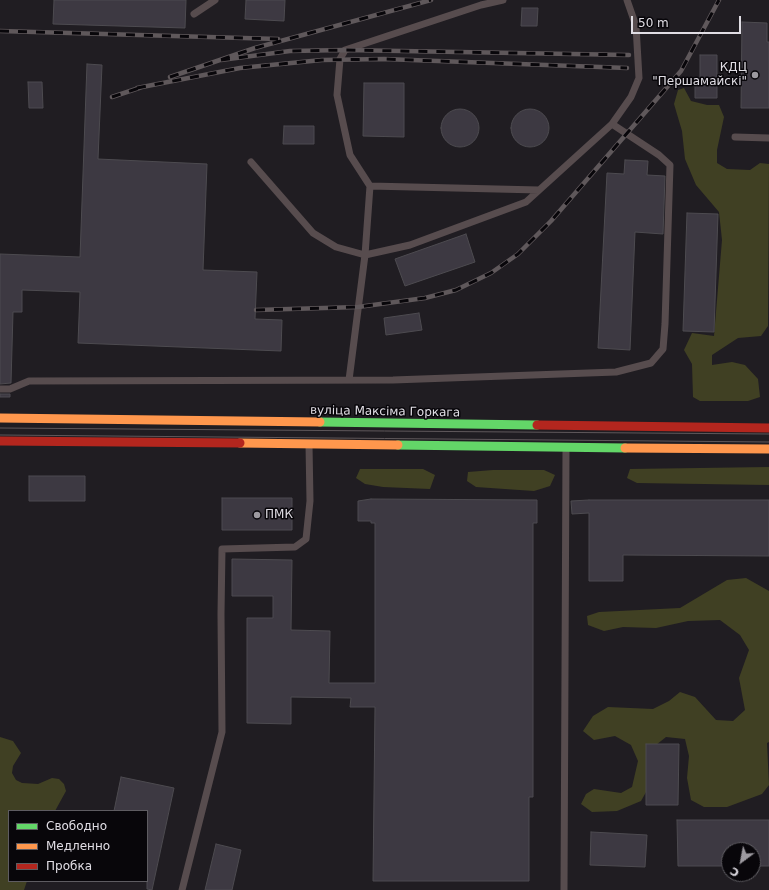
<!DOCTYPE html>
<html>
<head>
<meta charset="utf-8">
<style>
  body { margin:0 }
  #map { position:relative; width:769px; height:890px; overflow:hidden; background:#201d22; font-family:"DejaVu Sans",sans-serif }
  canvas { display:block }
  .legend { position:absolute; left:8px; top:810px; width:140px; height:72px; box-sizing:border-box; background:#08060a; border:1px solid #5e5c61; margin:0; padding:5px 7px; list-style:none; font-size:12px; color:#e0dde4 }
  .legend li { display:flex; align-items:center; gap:8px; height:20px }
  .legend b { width:20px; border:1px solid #5e5c61 }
  .north { position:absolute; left:721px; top:842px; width:40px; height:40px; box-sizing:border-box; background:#08060a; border:1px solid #5e5c61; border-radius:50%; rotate:212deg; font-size:11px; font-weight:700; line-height:16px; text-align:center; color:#e0dde4 }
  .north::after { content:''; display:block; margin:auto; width:14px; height:18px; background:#9d9aa0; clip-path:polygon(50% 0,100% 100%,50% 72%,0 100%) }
  .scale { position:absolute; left:631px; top:16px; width:110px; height:18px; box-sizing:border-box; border:2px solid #e0dde4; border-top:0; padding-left:5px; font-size:12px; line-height:14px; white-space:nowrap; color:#e0dde4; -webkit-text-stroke:3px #08060a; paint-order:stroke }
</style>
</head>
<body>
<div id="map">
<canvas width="769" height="890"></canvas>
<ul class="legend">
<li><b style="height:5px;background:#63d668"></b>Свободно</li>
<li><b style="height:5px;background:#ff974d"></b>Медленно</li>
<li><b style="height:5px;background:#b3261e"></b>Пробка</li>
</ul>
<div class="north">С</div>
<div class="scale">50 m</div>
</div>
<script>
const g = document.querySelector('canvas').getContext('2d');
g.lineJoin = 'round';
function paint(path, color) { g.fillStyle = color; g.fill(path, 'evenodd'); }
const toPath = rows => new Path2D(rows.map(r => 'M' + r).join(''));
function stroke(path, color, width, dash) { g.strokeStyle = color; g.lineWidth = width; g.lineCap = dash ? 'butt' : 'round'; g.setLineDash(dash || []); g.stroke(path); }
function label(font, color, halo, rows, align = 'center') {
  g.font = font + ' "DejaVu Sans",sans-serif'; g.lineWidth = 3; g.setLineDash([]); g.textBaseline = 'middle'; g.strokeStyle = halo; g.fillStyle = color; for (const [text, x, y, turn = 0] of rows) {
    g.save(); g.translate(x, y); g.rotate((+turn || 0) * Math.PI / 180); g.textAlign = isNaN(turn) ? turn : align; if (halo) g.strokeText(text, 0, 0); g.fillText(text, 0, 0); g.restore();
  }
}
const green = toPath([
  [684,88,691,101,707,105,719,105,724,117,717,150,717,163,727,169,750,170,760,163,769,164,768,326,761,336,738,338,712,355,712,365,732,362,745,365,758,379,760,397,748,401,700,401,693,397,692,364,684,350,692,333,714,336,722,240,719,212,696,185,685,159,682,131,674,104,678,90],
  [769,467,769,485,637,483,627,478,630,469],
  [360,469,423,469,435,475,430,489,383,487,365,484,356,478],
  [493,470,544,470,555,475,550,486,534,491,476,487,467,481,468,472],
  [746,578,769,591,769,742,767,743,769,785,762,794,727,807,704,807,691,800,687,778,689,756,685,739,666,737,656,745,650,785,641,801,617,811,592,812,581,804,586,794,594,789,621,793,632,787,638,761,631,745,615,736,594,740,583,731,593,716,608,707,653,709,669,701,680,692,695,697,716,720,733,721,745,710,739,678,749,650,740,635,720,620,688,621,656,628,623,627,604,631,588,625,587,616,599,612,680,608,727,580],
  [0,737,13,741,21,753,13,766,12,773,16,780,22,783,38,784,52,778,59,779,64,784,66,791,55,811,9,811,9,881,27,881,24,890,0,890]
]);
const building = toPath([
  [54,0,186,0,185,28,53,24,54,0],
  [246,0,285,0,284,21,245,19,246,0],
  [522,8,538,8,537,26,521,26,522,8],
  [742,22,767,23,767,42,769,42,769,108,741,108,742,22],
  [700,55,717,55,717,98,695,98,695,83,700,83,700,55],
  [87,64,102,65,98,159,207,164,203,270,257,272,255,319,282,320,281,351,78,343,80,292,22,290,22,312,13,312,11,383,0,384,0,254,80,257,87,64],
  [28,82,42,82,43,108,29,108,28,82],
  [364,83,404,83,404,137,363,136,364,83],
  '441 128a19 19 0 1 1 38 0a19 19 0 1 1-38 0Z',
  '511 128a19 19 0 1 1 38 0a19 19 0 1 1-38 0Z',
  [284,126,314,126,314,144,283,144,284,126],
  [625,160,648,161,647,175,665,176,663,234,635,232,630,350,598,348,607,173,624,174,625,160],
  [687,213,718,214,714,332,683,331,687,213],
  [466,234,475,262,405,286,395,259,466,234],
  [419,313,422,330,386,335,384,318,419,313],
  [0,394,10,394,10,397,0,397,0,394],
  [29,476,85,476,85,501,29,501,29,476],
  [222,498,292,498,292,530,222,530,222,498],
  [371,499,537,500,537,523,533,523,533,797,529,797,529,881,373,881,375,707,350,707,351,698,291,697,291,724,247,723,247,618,273,618,273,596,232,596,232,559,292,560,291,630,330,631,329,683,375,683,375,523,371,523,371,521,358,521,358,501,371,499],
  [589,500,769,500,769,556,623,555,623,581,589,581,589,513,572,514,571,501,589,500],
  [646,744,679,744,678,805,646,805,646,744],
  [121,777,174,788,152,890,147,889,147,811,114,811,121,777],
  [677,820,769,820,769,866,753,866,753,850,729,850,729,866,678,866,677,820],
  [591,832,647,835,645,867,590,865,591,832],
  [216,844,241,850,232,890,205,890,216,844]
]);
const lane = toPath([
  [194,14,215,0],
  [735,137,769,138],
  [251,162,313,233,336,247,365,255,410,245,526,202,612,124,631,97,639,78,636,26,627,0],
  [370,186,350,155,337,95,340,59,345,50,481,5,503,0],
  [349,380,365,255,370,186,539,190],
  [0,389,10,389,29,381,393,380,616,372,651,363,663,349,665,324,670,165,659,155,612,124],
  [182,890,222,732,221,614,222,549,295,547,306,539,310,501,309,445],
  [564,890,566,448]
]);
const fast = toPath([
  [320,422,537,425],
  [398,445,625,448]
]);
const slow = toPath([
  [0,418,320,422],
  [240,443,398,445],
  [625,448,769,449]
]);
const jam = toPath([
  [537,425,769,428],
  [0,441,240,443]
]);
const tram = toPath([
  [0,428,769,434],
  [0,435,769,442]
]);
const rail = toPath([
  [0,31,278,39],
  [221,60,290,51,345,50,629,55],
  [170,77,255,48,431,0],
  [137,88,240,68,322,60,384,59,627,68],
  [112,97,142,87],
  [256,310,358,307,425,298,456,290,491,273,518,254,551,221,681,71,719,0]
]);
const markers = [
  [755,75,4,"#9d9aa0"],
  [257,515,4,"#9d9aa0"]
];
const poiNames = [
  ["КДЦ",747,68],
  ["\"Першамайскі\"",747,82],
  ["ПМК",265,515,"left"]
];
const streetNames = [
  ["вуліца Максіма Горкага",385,412,1]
];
paint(green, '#404023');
paint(building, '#3d3942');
stroke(building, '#4d4b50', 1);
stroke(lane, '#574c4e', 7);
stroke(fast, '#63d668', 9);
stroke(slow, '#ff974d', 9);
stroke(jam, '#b3261e', 9);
stroke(tram, '#5f585b', 1);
stroke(rail, '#5f585b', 4.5);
stroke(rail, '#08060a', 3, [9]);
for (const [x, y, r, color] of markers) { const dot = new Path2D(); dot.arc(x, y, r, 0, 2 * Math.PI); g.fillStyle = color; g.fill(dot); stroke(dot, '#08060a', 1.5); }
label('12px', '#e0dde4', '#08060a', poiNames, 'right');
label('12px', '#e0dde4', '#08060a', streetNames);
</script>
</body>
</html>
